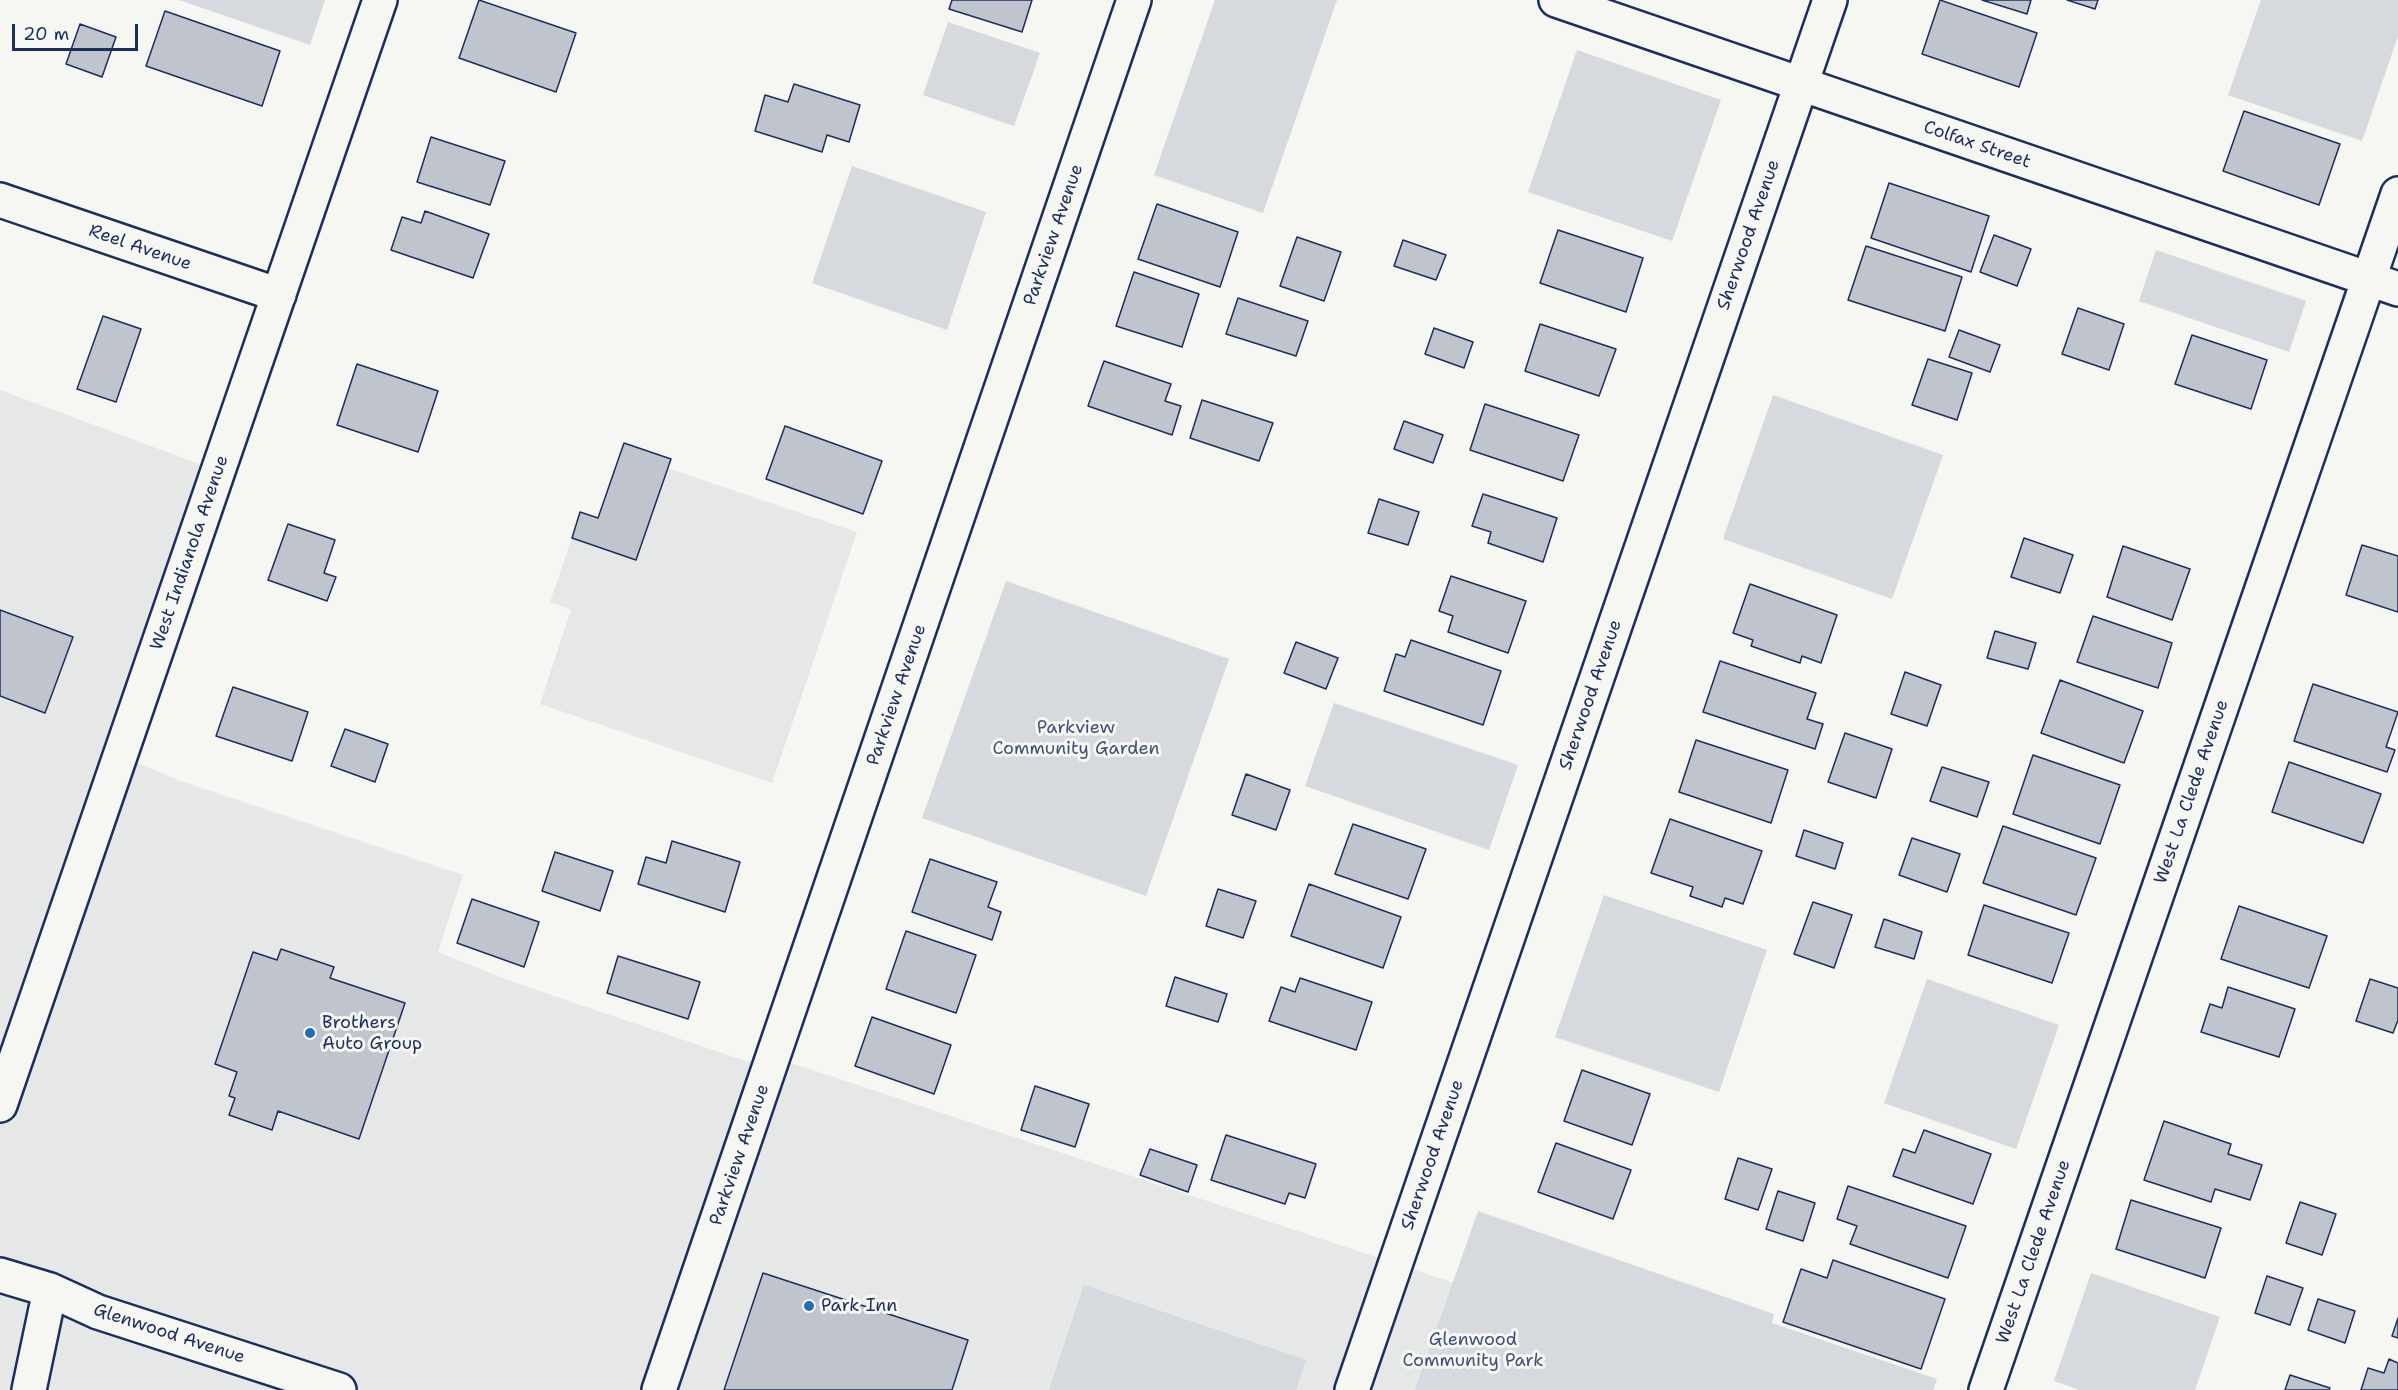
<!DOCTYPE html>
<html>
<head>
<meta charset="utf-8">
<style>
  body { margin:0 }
  #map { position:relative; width:2398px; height:1390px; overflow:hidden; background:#f6f6f2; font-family:"Shantell Sans",sans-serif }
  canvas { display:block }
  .scale { position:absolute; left:12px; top:24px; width:126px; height:27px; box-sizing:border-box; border:3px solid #1b2f5e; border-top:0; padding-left:8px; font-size:18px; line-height:21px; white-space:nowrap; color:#1b2f5e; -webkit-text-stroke:4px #f6f6f2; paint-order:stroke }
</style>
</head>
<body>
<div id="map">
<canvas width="2398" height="1390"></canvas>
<div class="scale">20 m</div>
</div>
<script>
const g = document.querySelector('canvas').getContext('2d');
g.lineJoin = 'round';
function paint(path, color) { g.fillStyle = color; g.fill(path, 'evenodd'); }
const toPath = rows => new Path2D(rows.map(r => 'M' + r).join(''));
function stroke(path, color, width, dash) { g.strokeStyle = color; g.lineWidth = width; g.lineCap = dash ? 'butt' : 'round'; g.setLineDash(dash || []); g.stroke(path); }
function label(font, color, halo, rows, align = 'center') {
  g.font = font + ' "Shantell Sans",sans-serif'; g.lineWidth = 6; g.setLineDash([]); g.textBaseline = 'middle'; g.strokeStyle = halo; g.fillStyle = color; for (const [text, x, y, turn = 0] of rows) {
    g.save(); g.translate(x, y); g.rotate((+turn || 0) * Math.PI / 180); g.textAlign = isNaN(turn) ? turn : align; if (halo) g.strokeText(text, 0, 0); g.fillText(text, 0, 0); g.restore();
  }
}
const built = toPath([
  [0,390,218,471,120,756,178,780,463,875,438,952,513,982,769,1069,773,1057,1777,1390,0,1390],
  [667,468,857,532,772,783,540,704,571,610,550,602,572,538]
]);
const green = toPath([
  [179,0,325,0,310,45],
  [1215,0,1337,0,1263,213,1154,175],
  [2261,0,2398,0,2398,36,2362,141,2228,95],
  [948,22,1040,53,1014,126,923,95],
  [1577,50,1721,100,1672,241,1528,192],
  [852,166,986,212,947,330,812,283],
  [2156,250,2306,301,2289,352,2139,301],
  [1773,395,1943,455,1892,599,1723,539],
  [1006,581,1229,659,1146,896,922,818],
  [1334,703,1518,765,1489,850,1305,786],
  [1604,895,1767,950,1719,1092,1555,1037],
  [1927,979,2059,1025,2016,1149,1884,1103],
  [1478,1211,1774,1314,1772,1323,1937,1379,1933,1390,1415,1390],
  [2091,1273,2220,1317,2195,1390,2080,1390,2054,1381],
  [1084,1285,1306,1360,1296,1390,1049,1390]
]);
const building = toPath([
  [479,0,576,33,556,92,459,58,479,0],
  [952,0,1032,0,1022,32,949,9,952,0],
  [1940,0,2037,33,2019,87,1922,54,1940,0],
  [1982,0,2031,0,2027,14,1982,0],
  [2067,0,2098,0,2095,9,2067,0],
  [165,11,280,51,262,106,146,66,165,11],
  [80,24,116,37,102,77,66,64,80,24],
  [794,84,860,105,849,142,827,135,822,152,755,131,765,95,788,102,794,84],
  [2244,111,2340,144,2319,205,2223,171,2244,111],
  [431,137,505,161,490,205,417,182,431,137],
  [1889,183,1989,216,1971,272,1871,238,1889,183],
  [1157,204,1238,232,1220,287,1138,259,1157,204],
  [425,211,489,234,473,278,391,250,402,217,421,223,425,211],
  [1558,230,1643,258,1626,312,1540,283,1558,230],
  [1994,235,2031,249,2017,286,1980,272,1994,235],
  [1297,237,1341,252,1324,301,1280,286,1297,237],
  [1403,240,1446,255,1436,280,1394,266,1403,240],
  [1866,246,1962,277,1945,331,1848,300,1866,246],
  [1134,272,1199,294,1182,347,1116,326,1134,272],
  [1238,298,1308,321,1296,356,1226,334,1238,298],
  [2078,308,2124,324,2109,370,2062,354,2078,308],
  [103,316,141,329,116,402,77,389,103,316],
  [1540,324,1616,349,1599,396,1525,371,1540,324],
  [1434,328,1473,342,1464,368,1425,354,1434,328],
  [1959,330,2000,345,1990,372,1949,357,1959,330],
  [2192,335,2267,360,2251,409,2175,384,2192,335],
  [1928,359,1972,373,1957,420,1912,405,1928,359],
  [1104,361,1171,384,1165,401,1181,406,1172,435,1088,406,1104,361],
  [357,364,438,391,418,452,337,425,357,364],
  [1202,400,1273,423,1259,461,1190,438,1202,400],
  [1485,404,1579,435,1563,481,1470,450,1485,404],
  [1404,421,1443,435,1433,463,1394,449,1404,421],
  [785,426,882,461,863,514,766,479,785,426],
  [624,443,671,459,636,560,572,538,580,512,598,518,624,443],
  [1483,494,1557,518,1543,562,1488,543,1491,532,1472,526,1483,494],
  [1379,499,1419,512,1408,545,1368,533,1379,499],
  [288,524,335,540,324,573,336,577,327,601,268,580,288,524],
  [2024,538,2073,555,2060,593,2011,577,2024,538],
  [2362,545,2398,556,2398,612,2346,595,2362,545],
  [2123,546,2190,569,2172,620,2107,597,2123,546],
  [1451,576,1526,601,1508,653,1448,632,1453,616,1439,611,1451,576],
  [1750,584,1837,615,1821,663,1802,656,1800,663,1751,646,1753,640,1733,633,1750,584],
  [0,610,73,637,45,713,0,696,0,610],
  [2093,616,2172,643,2158,688,2077,662,2093,616],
  [1995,631,2036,643,2028,669,1987,658,1995,631],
  [1411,640,1501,671,1483,725,1384,691,1396,654,1405,657,1411,640],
  [1296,642,1338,658,1326,689,1284,673,1296,642],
  [1720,661,1816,693,1807,719,1823,724,1815,749,1703,712,1720,661],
  [1905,672,1941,685,1927,726,1891,714,1905,672],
  [2060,680,2143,711,2124,763,2041,733,2060,680],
  [2313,684,2398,712,2386,747,2395,750,2387,772,2294,741,2313,684],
  [233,687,308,712,292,761,216,736,233,687],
  [345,729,388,744,375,782,331,766,345,729],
  [1845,733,1892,749,1876,798,1828,782,1845,733],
  [1696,740,1788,770,1771,823,1679,792,1696,740],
  [2033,755,2120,785,2100,844,2013,814,2033,755],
  [2289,762,2381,794,2363,843,2272,812,2289,762],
  [1942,767,1989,782,1977,817,1930,801,1942,767],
  [1246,774,1290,790,1276,830,1232,815,1246,774],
  [1670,819,1762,851,1743,904,1725,898,1722,907,1690,896,1693,887,1651,873,1670,819],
  [1353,824,1426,849,1408,899,1335,874,1353,824],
  [2003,826,2096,858,2076,915,1983,883,2003,826],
  [1804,830,1843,843,1835,869,1796,856,1804,830],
  [1912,838,1960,854,1947,892,1899,875,1912,838],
  [672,841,740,862,725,912,638,884,646,857,666,863,672,841],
  [555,852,613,871,600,911,542,891,555,852],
  [930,859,997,882,988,907,1001,912,992,940,912,912,930,859],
  [1309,884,1401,917,1383,968,1291,936,1309,884],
  [1218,889,1256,901,1243,938,1206,926,1218,889],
  [472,899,539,922,524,967,457,943,472,899],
  [1813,902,1852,915,1834,968,1794,954,1813,902],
  [1984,905,2069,933,2052,983,1968,955,1984,905],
  [2239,906,2327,936,2309,988,2221,959,2239,906],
  [1884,919,1922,932,1914,959,1875,947,1884,919],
  [906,931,976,955,956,1013,886,989,906,931],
  [281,949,334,967,330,978,405,1003,359,1139,278,1111,272,1130,229,1115,235,1098,229,1096,237,1072,215,1064,253,952,277,960,281,949],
  [618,956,700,982,688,1019,607,993,618,956],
  [1175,977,1227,994,1218,1022,1166,1006,1175,977],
  [1300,978,1372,1002,1356,1050,1269,1021,1281,987,1295,992,1300,978],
  [2370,979,2398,988,2398,1020,2393,1033,2356,1021,2370,979],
  [2228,987,2295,1009,2279,1057,2201,1032,2210,1004,2222,1008,2228,987],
  [872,1017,951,1045,934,1094,855,1066,872,1017],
  [1582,1070,1650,1094,1632,1145,1564,1121,1582,1070],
  [1035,1086,1089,1104,1075,1147,1021,1130,1035,1086],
  [2164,1121,2231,1144,2228,1154,2262,1165,2250,1200,2215,1189,2211,1202,2144,1180,2164,1121],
  [1924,1130,1991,1154,1973,1204,1893,1176,1903,1149,1915,1153,1924,1130],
  [1226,1135,1316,1164,1305,1198,1289,1193,1285,1204,1211,1180,1226,1135],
  [1556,1143,1631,1170,1613,1219,1538,1192,1556,1143],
  [1150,1149,1197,1165,1188,1192,1140,1175,1150,1149],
  [1738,1158,1772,1169,1758,1210,1725,1199,1738,1158],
  [1848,1186,1966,1226,1948,1278,1850,1244,1857,1226,1837,1219,1848,1186],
  [1778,1191,1815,1203,1803,1241,1766,1229,1778,1191],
  [2131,1200,2221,1228,2205,1278,2116,1249,2131,1200],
  [2300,1202,2336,1214,2322,1255,2286,1243,2300,1202],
  [1833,1260,1945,1299,1921,1369,1783,1322,1801,1269,1827,1278,1833,1260],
  [763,1273,968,1340,952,1390,724,1390,763,1273],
  [2267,1276,2303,1288,2290,1325,2255,1313,2267,1276],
  [2318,1299,2355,1311,2345,1343,2308,1330,2318,1299],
  [2398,1318,2398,1338,2392,1336,2398,1318],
  [2389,1359,2398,1363,2398,1390,2361,1390,2368,1368,2384,1373,2389,1359],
  [2290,1375,2330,1388,2329,1390,2285,1390,2290,1375]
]);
const minor = toPath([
  [1556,0,2398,289],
  [0,200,279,295],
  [0,1105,380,0],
  [659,1390,1134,0],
  [1352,1390,1830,0],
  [1986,1390,2398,194]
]);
const major = toPath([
  [0,1275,50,1290,98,1312,339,1390],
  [29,1390,50,1290]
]);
const markers = [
  [310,1033,6,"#1f6fb2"],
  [809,1306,6,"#1f6fb2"]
];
const streetNames = [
  ["Colfax Street",1977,145,19],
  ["Parkview Avenue",1054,235,-71],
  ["Sherwood Avenue",1749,235,-71],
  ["Reel Avenue",140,248,19],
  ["West Indianola Avenue",190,553,-71],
  ["Parkview Avenue",897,695,-71],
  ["Sherwood Avenue",1591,695,-71],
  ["West La Clede Avenue",2192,792,-71],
  ["Parkview Avenue",740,1155,-71],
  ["Sherwood Avenue",1433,1155,-71],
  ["West La Clede Avenue",2034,1252,-71],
  ["Glenwood Avenue",169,1334,18]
];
const parkNames = [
  ["Parkview",1076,728],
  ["Community Garden",1076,749],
  ["Glenwood",1473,1340],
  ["Community Park",1473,1361]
];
const poiNames = [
  ["Brothers",322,1023],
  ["Auto Group",322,1044],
  ["Park Inn",821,1306]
];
paint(built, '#e6e7e7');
paint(green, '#d6d9dd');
paint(building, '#c0c4cd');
stroke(building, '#1b2f5e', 1.5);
stroke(minor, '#1b2f5e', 38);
stroke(major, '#1b2f5e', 38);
stroke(minor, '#f6f6f2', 33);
stroke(major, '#f6f6f2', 33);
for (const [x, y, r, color] of markers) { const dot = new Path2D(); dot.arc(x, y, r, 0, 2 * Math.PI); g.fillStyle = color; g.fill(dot); stroke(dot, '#f6f6f2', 2); }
label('18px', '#1b2f5e', '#f6f6f2', streetNames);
label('18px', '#405177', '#f6f6f2', parkNames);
label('18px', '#1b2f5e', '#f6f6f2', poiNames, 'left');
</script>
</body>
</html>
